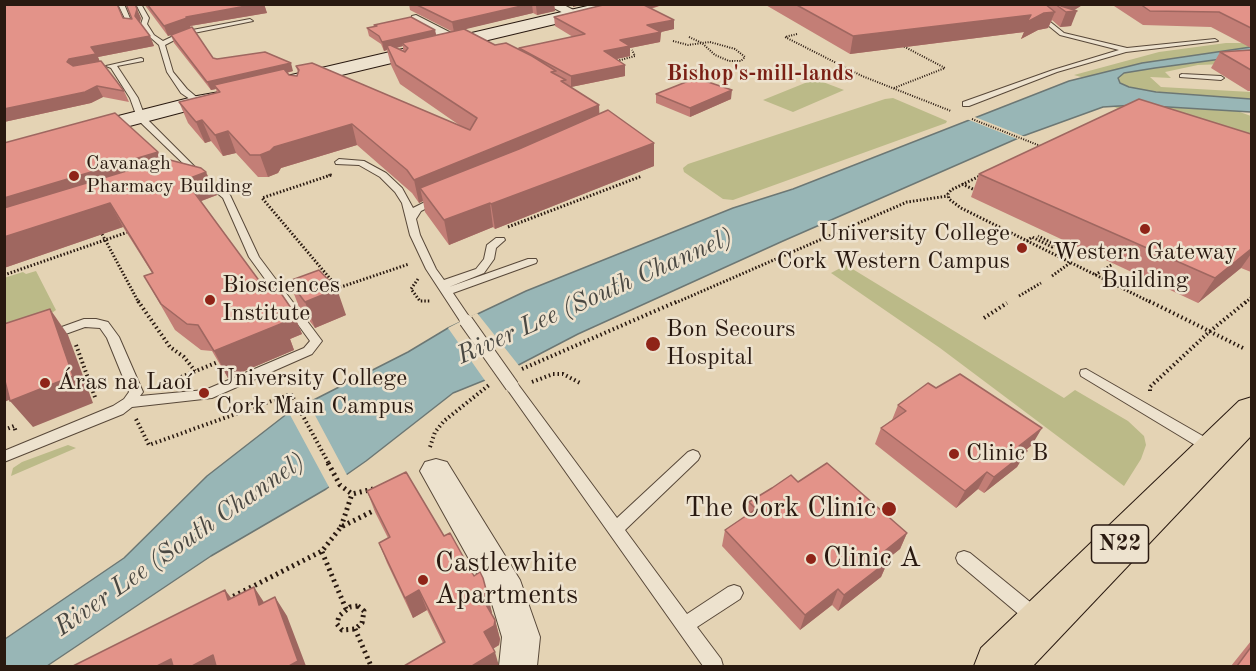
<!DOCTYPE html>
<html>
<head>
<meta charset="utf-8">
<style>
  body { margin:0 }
  #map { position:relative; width:1256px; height:671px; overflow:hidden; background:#e4d3b4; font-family:"Old Standard TT",serif }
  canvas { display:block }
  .frame { position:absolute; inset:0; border:6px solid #291910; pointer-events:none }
</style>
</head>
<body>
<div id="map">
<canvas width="1256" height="671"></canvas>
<div class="frame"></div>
</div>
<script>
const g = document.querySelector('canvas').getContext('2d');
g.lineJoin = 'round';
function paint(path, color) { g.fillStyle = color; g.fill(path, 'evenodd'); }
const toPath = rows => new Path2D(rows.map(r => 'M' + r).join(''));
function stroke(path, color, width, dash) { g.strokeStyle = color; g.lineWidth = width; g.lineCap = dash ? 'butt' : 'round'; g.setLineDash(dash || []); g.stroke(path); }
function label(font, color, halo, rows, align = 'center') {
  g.font = font + ' "Old Standard TT",serif'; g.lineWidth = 5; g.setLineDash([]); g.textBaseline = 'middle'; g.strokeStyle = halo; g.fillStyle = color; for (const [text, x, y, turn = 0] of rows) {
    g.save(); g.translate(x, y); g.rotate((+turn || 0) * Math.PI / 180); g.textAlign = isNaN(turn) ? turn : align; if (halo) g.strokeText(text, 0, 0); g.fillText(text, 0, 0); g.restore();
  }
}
const green = toPath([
  [1226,43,1251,43,1251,47,1142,63,1096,76,1081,77,1074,75,1159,52],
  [1251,55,1251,63,1198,65,1165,72,1171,78,1150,77,1161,87,1251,92,1251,99,1156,92,1129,87,1120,83,1118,77,1124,73,1155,68],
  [815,79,844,90,793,112,763,100],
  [893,98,947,121,946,123,733,200,723,199,684,172,683,168,688,164,885,99],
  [1135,105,1237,111,1251,116,1251,149,1247,152,1111,106],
  [846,265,1064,398,1075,390,1128,421,1144,436,1146,445,1141,459,1124,486,940,348,831,273],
  [36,271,56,310,4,346,4,278,23,272,26,274],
  [68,445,76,448,11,476,13,468,22,462]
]);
const water = toPath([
  [1251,47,1251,55,1155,68,1124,73,1118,78,1120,83,1129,87,1156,92,1251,99,1251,112,1135,105,1103,107,1023,136,783,241,578,334,505,372,453,393,366,461,326,489,211,556,47,666,5,666,5,639,124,558,207,476,288,413,408,352,448,328,526,291,733,208,793,189,1069,81,1142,63,1251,47]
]);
const pier = toPath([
  [970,115,1023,136,1027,137,1020,140,964,118],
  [477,313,520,367,486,382,448,328],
  [309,404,348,477,330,489,289,413]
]);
const pathFar3 = toPath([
  [797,34,785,37,862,76,951,111],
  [689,37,702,43],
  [673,41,688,45,702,43],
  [710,42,735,49,745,57,741,61,729,61,715,55,702,43,710,42],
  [617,61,635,56,632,50],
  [894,88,945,68,903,46],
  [972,119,1043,147],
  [326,176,333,174],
  [979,176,982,175]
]);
const pathFar2 = toPath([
  [331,175,262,198,338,288,409,264],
  [982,175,951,190,948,194,949,199,961,208,1152,303],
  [962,184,977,191],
  [508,227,642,176],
  [102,234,139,303],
  [1027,241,1032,237,1052,247,1056,245,1038,236],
  [4,275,131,231],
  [1095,275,1113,264],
  [1052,276,1070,263],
  [418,279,411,289,420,301,430,301],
  [1019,296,1041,283],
  [675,303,907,202,948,196],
  [1245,303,1252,297]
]);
const pathFar1 = toPath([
  [138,301,170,347,184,357,195,371],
  [1149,301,1243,348],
  [984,318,1007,303],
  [76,345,96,400],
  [522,369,678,301],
  [181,377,218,362],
  [532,382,553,374,563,374,582,384],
  [1150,391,1150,387,1209,332,1247,301],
  [136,419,149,445,291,394,329,464],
  [4,430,14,426,16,432],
  [430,447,435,432,444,421,489,385]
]);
const path = toPath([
  [328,463,340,485,352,494,373,489],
  [341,527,352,494],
  [322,552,346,609],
  [228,599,322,551,341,527,379,508],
  [358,606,364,611,362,623,355,629,342,630,337,624,339,616,350,607,358,606],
  [355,629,371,666]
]);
const lane = toPath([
  [118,4,124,4,134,28,129,27,118,4],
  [136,4,141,4,149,18,147,24,154,35,163,41,182,32,250,19,253,21,184,35,165,45,173,72,187,89,200,100,201,102,197,104,181,93,167,72,159,45,150,37,141,24,143,18,136,4],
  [1022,4,1028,4,1064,33,1127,48,1215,39,1218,41,1126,52,1057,72,969,106,963,106,963,102,1053,70,1119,50,1060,35,1022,4],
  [141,58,143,59,143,61,117,66,138,98,145,117,200,172,230,195,259,257,322,341,312,354,212,398,132,407,123,414,4,462,4,451,113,406,124,399,129,392,107,338,100,328,85,327,49,340,43,336,45,333,84,319,96,319,108,322,119,337,143,392,140,396,205,390,304,348,310,341,249,257,223,198,195,174,185,175,185,171,190,170,138,120,130,98,111,68,106,66,141,58],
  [1182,74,1221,76,1224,78,1221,80,1180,77,1180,75,1182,74],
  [339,159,364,161,386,173,402,188,413,208,435,197,441,197,441,201,421,211,416,219,420,235,436,269,444,280,476,269,484,259,487,245,496,238,504,238,505,240,496,248,494,259,484,273,449,287,528,259,536,259,537,261,536,263,453,293,472,321,470,324,462,324,426,269,410,235,402,203,395,192,380,177,359,165,336,164,335,162,339,159],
  [1086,369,1215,443,1217,447,1215,451,1210,453,1205,451,1081,376,1080,373,1081,370,1086,369],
  [512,381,517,383,617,518,688,452,693,450,698,452,700,456,698,460,625,530,687,614,728,587,734,585,740,587,743,593,740,599,697,627,721,659,723,666,703,666,507,389,506,386,507,383,512,381],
  [964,551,970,553,1040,610,1043,616,1040,622,1034,624,1028,622,958,563,956,558,958,553,964,551]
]);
const street = toPath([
  [546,4,562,4,583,15,581,18,573,18,546,4],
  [416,15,463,39,465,42,463,45,453,45,412,22,412,16,416,15],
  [436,459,447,462,520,580,540,637,537,666,499,666,502,637,490,597,420,471,425,462,436,459]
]);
const secondary = toPath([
  [596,4,625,4,618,9,287,88,280,86,277,82,280,78,287,76,596,4],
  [225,91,232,93,235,97,232,101,198,108,4,159,4,145,197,96,225,91]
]);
const highway = toPath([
  [1252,397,1252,435,1033,666,974,666,981,648,1239,401,1252,397]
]);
const laneBridge = toPath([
  [466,321,512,386]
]);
const wall = toPath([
  [144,4,264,4,267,13,190,26,213,58,293,71,287,73,289,75,297,76,298,73,296,66,462,127,400,84,391,65,387,50,384,51,381,44,369,36,367,28,375,27,374,25,436,35,453,32,410,10,409,4,554,4,555,11,537,15,533,13,464,29,495,45,519,50,519,48,573,37,555,26,554,17,607,4,665,4,651,9,674,29,661,32,660,42,630,48,630,56,616,59,625,76,571,87,599,105,599,114,654,143,654,166,495,229,493,227,449,245,425,212,423,201,419,203,412,193,357,145,281,168,278,173,268,177,258,177,236,153,223,156,211,141,205,143,188,123,179,102,217,93,216,89,211,90,174,43,171,35,168,36],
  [403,46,403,51,396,48],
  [764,4,1084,4,1074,10,1071,26,1060,27,1052,20,1048,28,1038,30,1021,39,1024,32,850,54],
  [1111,4,1251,4,1251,48,1211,27,1143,25],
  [123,18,132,19,141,18,140,22,150,36,154,46,98,57,99,61,124,91,129,102,103,97,91,103,4,122],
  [1251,50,1251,91,1248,91,1211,68,1220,52],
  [656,94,731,99,690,117,656,103],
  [1251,134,1251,272,1241,268,1198,303,971,197,979,174],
  [4,143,158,152,162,160,217,195,201,201,266,290,291,308,302,334,290,339,294,350,228,378,212,351,201,350,175,330,144,276,152,273,123,227,4,268],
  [289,281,346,315,315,328,299,307],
  [936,388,1032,445,1026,450,1017,467,984,493,978,489,956,508,875,444,881,428,892,420,898,405],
  [798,482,907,533,900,549,887,559,888,561,881,577,838,611,832,605,800,630,722,546,725,530,747,515,749,502],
  [367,491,444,536,487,593,492,613,491,613,495,620,500,639,499,645,493,649,443,643,427,610,413,618,387,563,379,543,388,538,375,512],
  [1251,641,1251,666,1231,666]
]);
const shadedWall = toPath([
  [257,4,264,4,267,13,190,26,191,28,168,36,164,26,186,17],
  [530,4,532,4,533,13,454,32,452,22],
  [543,4,554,4,555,11,537,15,536,6],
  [573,4,584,4,573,7],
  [638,4,665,4,638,12],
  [1064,4,1084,4,1071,12,1077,11,1071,26,1060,27,1066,12,1061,6],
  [137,9,141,18,139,25,135,16],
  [1055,12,1048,28,1038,30,1021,39,1024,32,850,54,853,36],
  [674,20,674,29,661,32,660,42,630,48,630,56,604,62,604,51,620,40,647,25],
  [435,30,437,38,402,43,403,46,388,50,387,46,387,50,384,51,382,42],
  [150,36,154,46,98,57,101,64,75,70,67,62,69,59,91,47],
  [291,63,293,71,217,89,214,85,216,89,211,90,207,82],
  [625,65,625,76,571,87,571,76],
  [97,86,103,97,91,103,4,122,4,109],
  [732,90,731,99,690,117,690,108],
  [599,105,600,126,420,188,423,201,419,203,414,180],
  [202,120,211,141,205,143,196,122],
  [352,124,357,145,281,168,278,173,268,177,260,155,274,147],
  [228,131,236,153,223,156,215,135],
  [654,143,654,166,495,229,491,204],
  [158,152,169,174,4,227,4,198],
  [206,172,217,195,196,203,185,180],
  [110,203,123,227,4,268,4,237],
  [490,203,493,227,449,245,444,220],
  [1251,249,1251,254,1241,268,1198,303,1215,278],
  [337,289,346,315,315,328,305,302],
  [291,308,302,334,290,339,294,350,228,378,214,351,276,314],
  [50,309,68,335,93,403,33,427,10,401],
  [4,370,24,394,4,402],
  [1042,428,1032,445,1010,462,1019,446],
  [1027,451,1017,467,984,493,994,477],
  [987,472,978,489,956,508,965,491],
  [907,533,900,549,874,570,881,554],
  [888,561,881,577,838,611,844,595],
  [254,587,267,607,259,605],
  [838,589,832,605,800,630,805,615],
  [225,590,240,609,228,600],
  [419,590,427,610,413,618,405,598],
  [487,593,492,613,487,616,481,596],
  [275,597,287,616,306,666,289,666],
  [495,620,500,639,499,645,489,651,484,632],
  [495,652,499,666,472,666],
  [213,655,223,666,192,666],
  [171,659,178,666,157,666]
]);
const building = toPath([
  [4,4,117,4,123,18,132,19,126,4,135,4,137,9,135,16,150,36,91,47,96,54,69,59,67,62,73,66,101,61,124,91,97,86,85,92,4,109,4,4],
  [147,4,257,4,186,17,187,18,164,26,147,4],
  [415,4,530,4,452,22,415,4],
  [607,4,642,4,674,20,647,25,661,32,620,40,630,46,604,51,625,65,571,76,519,48,585,34,554,17,607,4],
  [795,4,1045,4,1055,12,1044,13,1027,22,1031,15,853,36,795,4],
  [1055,4,1064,4,1061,6,1077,11,1066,12,1055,4],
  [1140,4,1251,4,1251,28,1219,12,1150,11,1140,4],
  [411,17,435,30,382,42,379,36,367,28,377,26,374,25,411,17],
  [192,27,213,58,217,59,265,52,291,63,207,82,171,35,192,27],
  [464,29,495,45,506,43,532,56,556,71,551,72,566,80,561,81,599,105,414,180,407,170,352,124,274,147,270,151,260,155,250,155,228,131,215,135,202,120,196,122,179,102,220,92,214,85,284,69,289,75,297,76,299,70,296,66,312,63,470,130,477,118,396,65,387,46,390,45,405,52,408,48,402,43,464,29],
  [1251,50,1251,70,1220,52,1251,50],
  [696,78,732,90,690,108,656,94,696,78],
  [1139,99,1251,134,1251,249,1215,278,979,174,1139,99],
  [608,110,654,143,491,204,490,203,444,220,420,188,519,149,608,110],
  [115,113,158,152,4,198,4,143,115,113],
  [166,159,201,168,206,172,185,180,266,290,276,286,291,308,276,314,283,323,214,351,198,325,187,324,161,304,144,276,153,273,110,203,4,237,4,208,166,159],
  [319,270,337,289,305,302,289,281,319,270],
  [50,309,73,376,10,401,4,377,4,324,50,309],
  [960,374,1042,428,1019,446,1027,451,994,477,987,472,965,491,881,428,906,411,898,405,928,383,936,388,960,374],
  [827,463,907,533,881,554,888,561,844,595,838,589,805,615,725,530,756,509,749,502,772,488,791,475,798,482,827,463],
  [406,472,444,536,450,533,474,576,480,572,483,578,487,593,481,596,495,620,494,626,484,632,495,652,472,666,404,666,445,642,419,590,405,598,379,543,390,537,367,491,406,472],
  [254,587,259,605,275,597,298,661,289,666,216,666,213,655,192,666,173,666,171,659,157,666,73,666,225,590,228,600,254,587],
  [1251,647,1251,666,1237,666,1251,647]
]);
const markers = [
  [74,176,6,"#8f2418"],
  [1145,229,6,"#8f2418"],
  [1022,248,6,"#8f2418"],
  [210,300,6,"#8f2418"],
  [653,344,8,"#8f2418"],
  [45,383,6,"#8f2418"],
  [204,393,6,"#8f2418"],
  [954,454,6,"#8f2418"],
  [889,509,8,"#8f2418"],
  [811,559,6,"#8f2418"],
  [423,580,6,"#8f2418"]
];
const farPoinames = [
  ["Cavanagh",86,164],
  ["Pharmacy Building",86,187]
];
const farQuarternames = [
  ["Bishop's-mill-lands",760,74]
];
const shields = [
  [1120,544,57]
];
const shieldNames = [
  ["N22",1120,544]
];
const poiNames = [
  ["University College",1010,234,"right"],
  ["Cork Western Campus",1010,262,"right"],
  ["Western Gateway",1145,253,"center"],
  ["Building",1145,281,"center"],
  ["Biosciences",222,286],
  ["Institute",222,314],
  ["Bon Secours",666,330],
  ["Hospital",666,358],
  ["University College",216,379],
  ["Cork Main Campus",216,407],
  ["Áras na Laoí",57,383],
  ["Clinic B",966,454]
];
const waterNames = [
  ["River Lee (South Channel)",595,297,-24],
  ["River Lee (South Channel)",180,545,-35]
];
const nearPoinames = [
  ["The Cork Clinic",876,509,"right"],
  ["Clinic A",823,559],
  ["Castlewhite",435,564],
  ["Apartments",435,596]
];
paint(green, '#bbba88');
paint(water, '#98b6b6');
stroke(water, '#6c7774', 1.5);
paint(pier, '#e4d3b4');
stroke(lane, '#584839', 2);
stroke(street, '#584839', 2);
stroke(secondary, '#291910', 2);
stroke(highway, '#291910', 2);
stroke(pathFar3, '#291910', 2, [1, 1.5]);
stroke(pathFar2, '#291910', 3, [1.5, 2]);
stroke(pathFar1, '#291910', 4, [1.5, 3]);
stroke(path, '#291910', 5, [2, 4]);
paint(lane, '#ede2ce');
paint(street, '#ede2ce');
paint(secondary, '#ede2ce');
paint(highway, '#e4d3b4');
stroke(laneBridge, '#584839', 15, []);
stroke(laneBridge, '#ede2ce', 13);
paint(wall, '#c37e76');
paint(shadedWall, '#9f6760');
paint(building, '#e39389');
stroke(building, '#9f6760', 1.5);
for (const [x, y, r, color] of markers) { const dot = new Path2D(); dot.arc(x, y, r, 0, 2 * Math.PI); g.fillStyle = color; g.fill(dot); stroke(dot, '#ede2ce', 2); }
label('20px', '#291910', '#ede2ce', farPoinames, 'left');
label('bold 22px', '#7a1f14', '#ede2ce', farQuarternames);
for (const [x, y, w] of shields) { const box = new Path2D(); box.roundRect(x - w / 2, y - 19, w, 38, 4.5); g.fillStyle = '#ede2ce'; g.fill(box); stroke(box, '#291910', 1.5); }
label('bold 22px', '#291910', null, shieldNames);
label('24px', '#291910', '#ede2ce', poiNames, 'left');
label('italic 26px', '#4a4842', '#ede2ce', waterNames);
label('28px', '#291910', '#ede2ce', nearPoinames, 'left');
</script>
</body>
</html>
